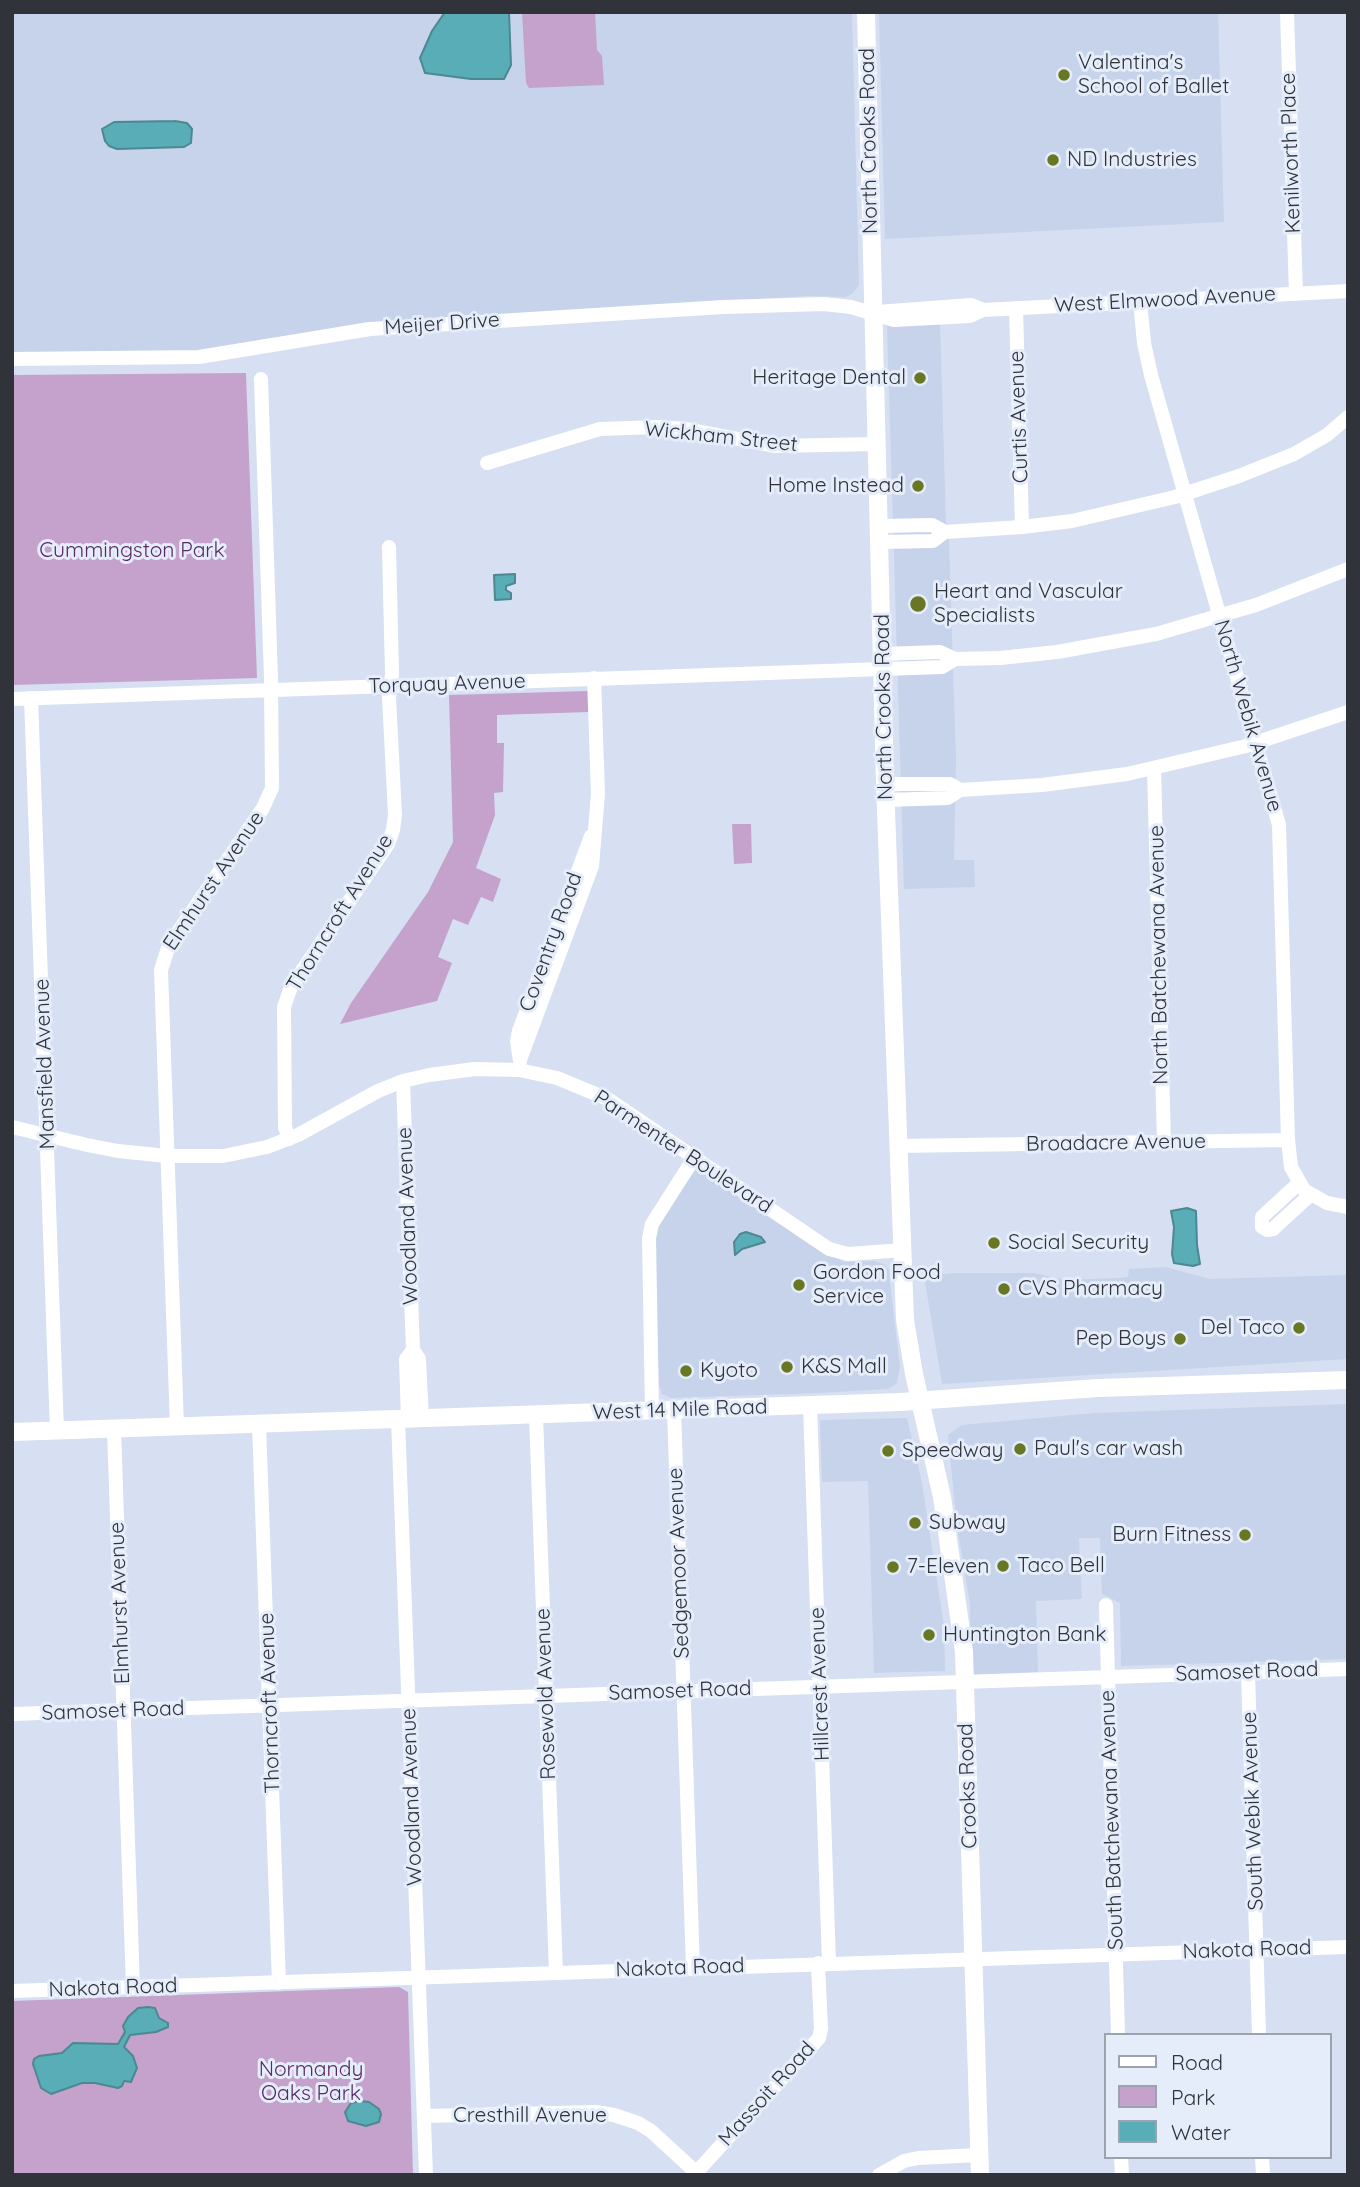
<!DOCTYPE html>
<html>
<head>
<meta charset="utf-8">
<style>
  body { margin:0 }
  #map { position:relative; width:1360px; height:2187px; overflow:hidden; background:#d6e0f2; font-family:Quicksand,sans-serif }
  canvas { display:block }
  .frame { position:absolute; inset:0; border:14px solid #30333a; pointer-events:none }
  .legend { position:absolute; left:1104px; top:2033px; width:228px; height:126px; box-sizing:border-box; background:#e5edfb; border:2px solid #9da3ae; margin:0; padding:9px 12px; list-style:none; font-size:21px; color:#30333a }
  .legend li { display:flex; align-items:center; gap:14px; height:35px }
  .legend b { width:35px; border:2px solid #9da3ae }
</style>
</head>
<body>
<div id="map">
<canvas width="1360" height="2187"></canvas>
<div class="frame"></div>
<ul class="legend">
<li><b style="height:9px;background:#fff"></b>Road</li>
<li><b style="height:19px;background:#c4a2cb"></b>Park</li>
<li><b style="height:19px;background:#58adb6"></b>Water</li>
</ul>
</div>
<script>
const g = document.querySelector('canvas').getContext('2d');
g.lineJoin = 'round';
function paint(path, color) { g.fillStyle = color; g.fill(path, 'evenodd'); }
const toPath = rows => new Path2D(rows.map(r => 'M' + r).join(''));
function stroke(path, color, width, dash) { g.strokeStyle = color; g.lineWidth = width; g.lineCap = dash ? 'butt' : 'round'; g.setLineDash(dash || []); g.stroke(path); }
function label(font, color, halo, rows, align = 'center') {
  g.font = font + ' Quicksand,sans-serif'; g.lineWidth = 6; g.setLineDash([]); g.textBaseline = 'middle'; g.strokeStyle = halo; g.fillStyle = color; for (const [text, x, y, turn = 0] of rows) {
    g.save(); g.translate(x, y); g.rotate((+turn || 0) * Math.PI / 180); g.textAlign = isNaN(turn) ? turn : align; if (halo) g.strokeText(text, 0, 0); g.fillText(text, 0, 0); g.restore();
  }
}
const built = toPath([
  [12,12,852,12,859,285,852,294,846,297,807,296,360,323,211,351,12,354],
  [879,12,1218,12,1224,222,885,239],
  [940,321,946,523,949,540,956,760,954,860,974,860,975,887,904,889,887,325],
  [696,1169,817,1249,844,1262,874,1261,884,1264,889,1270,890,1283,900,1367,897,1383,888,1389,818,1393,671,1398,662,1394,659,1386,653,1243,656,1227],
  [1165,1267,1210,1279,1348,1275,1348,1359,942,1384,924,1276,954,1273,1033,1273,1066,1280,1118,1278,1128,1277,1129,1269],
  [1348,1404,1348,1659,1121,1666,1120,1603,1102,1594,1100,1538,1079,1538,1082,1599,1036,1601,1038,1672,975,1675,971,1671,970,1604,957,1527,948,1435,962,1425,1095,1413],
  [907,1418,922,1483,944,1626,945,1671,874,1673,868,1481,822,1482,820,1420]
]);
const green = toPath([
  [522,12,595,12,597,50,602,56,604,85,529,88,526,83],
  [246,373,257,678,12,685,12,375],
  [588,691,589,712,497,715,497,743,504,743,503,792,494,793,495,815,476,868,501,879,493,902,481,897,468,925,453,919,438,957,452,963,437,1001,340,1024,351,1003,428,892,453,842,449,695],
  [732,824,751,824,752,863,734,864],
  [399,1987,408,1992,413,2175,12,2175,12,2001]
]);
const water = toPath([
  [445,12,509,12,511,65,504,79,471,79,425,73,420,58,432,31,445,12],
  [175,121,187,123,192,129,191,143,184,147,117,149,109,146,105,141,102,129,114,122,175,121],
  [515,574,515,583,506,586,506,590,511,593,511,599,495,600,494,575,515,574],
  [1187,1208,1196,1211,1197,1245,1200,1264,1193,1266,1174,1263,1172,1254,1174,1227,1171,1211,1187,1208],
  [746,1232,761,1237,765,1242,742,1249,735,1255,734,1242,740,1234,746,1232],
  [148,2007,155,2008,159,2018,168,2023,168,2027,156,2032,130,2035,124,2047,133,2056,137,2068,131,2082,124,2081,122,2086,118,2088,95,2083,82,2083,51,2094,41,2088,33,2064,34,2059,39,2056,62,2053,73,2043,118,2044,125,2032,123,2026,128,2017,138,2008,148,2007],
  [360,2101,369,2102,379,2109,381,2114,379,2122,366,2126,348,2121,345,2112,351,2103,360,2101]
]);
const minor = toPath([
  [1287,12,1296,294],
  [1140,302,1144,343,1151,375,1279,825,1288,1140],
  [1016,308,1022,527],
  [877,312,971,305,983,310],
  [12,359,199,357,370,329,723,307,824,304,851,307,894,320,970,316,983,310,1348,291],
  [487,463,600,429,659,427,687,429,774,446,877,444],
  [880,526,932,525,945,532],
  [880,542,933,541,945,532,1022,527,1072,521,1175,497,1239,476,1294,454,1327,435,1348,417],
  [882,654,940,652,955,659],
  [31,698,57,1431],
  [12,699,942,667,955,659,1000,658,1057,652,1156,634,1256,605,1348,569],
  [1154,768,1164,1142],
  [885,784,950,784,960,790],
  [886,800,948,798,960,790,1042,785,1127,774,1246,746,1348,712],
  [521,1057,592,866,598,794,594,678],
  [520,1061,517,1041,519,1031,591,836],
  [403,1081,413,1350,419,1359,422,1419],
  [12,1127,87,1145,118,1151,167,1156,223,1156,267,1147,298,1135,378,1091,403,1081,429,1075,475,1069,519,1070,557,1078,608,1099,829,1249,848,1254,903,1250],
  [289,1139,285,1127,284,1007,291,987,388,844,393,830,395,815,389,697,392,674,389,547],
  [898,1146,1288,1140,1291,1167,1304,1190,1327,1203,1348,1207],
  [1299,1183,1262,1217,1262,1227,1267,1230,1273,1229,1310,1195],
  [810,1405,829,1963],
  [674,1410,693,1968],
  [652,1411,649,1238,652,1224,694,1158],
  [536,1415,556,1973],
  [398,1419,426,2175],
  [408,1419,406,1359,413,1350],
  [259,1424,279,1983],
  [177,1427,161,970,169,945,263,808,272,788,271,679,261,379],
  [114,1429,133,1988],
  [1106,1605,1118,2035],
  [1248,1672,1259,2035],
  [12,1714,1348,1669],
  [12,1991,1348,1947],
  [424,2116,596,2112,614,2115,638,2123,651,2131,699,2175],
  [1121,2157,1122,2175],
  [1262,2157,1263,2175],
  [694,2175,819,2038,821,2029,818,1963],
  [879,2175,904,2161,918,2158,979,2155]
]);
const major = toPath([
  [866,12,885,784,905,1320,914,1374,942,1497,964,1652,980,2175],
  [12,1432,900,1402,1098,1388,1348,1380]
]);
const markers = [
  [1064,75,7,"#697724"],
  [1053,160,7,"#697724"],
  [920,378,7,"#697724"],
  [918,486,7,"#697724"],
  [918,604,9,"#697724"],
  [994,1243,7,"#697724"],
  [799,1285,7,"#697724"],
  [1004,1289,7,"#697724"],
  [1299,1328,7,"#697724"],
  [1180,1339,7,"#697724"],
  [787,1367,7,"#697724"],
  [686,1371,7,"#697724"],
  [1020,1449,7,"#697724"],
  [888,1451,7,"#697724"],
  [915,1523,7,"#697724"],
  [1245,1535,7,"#697724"],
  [1003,1566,7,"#697724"],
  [893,1567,7,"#697724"],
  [929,1635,7,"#697724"]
];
const poiNames = [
  ["Valentina's",1078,63],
  ["School of Ballet",1078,87],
  ["ND Industries",1067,160],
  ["Heritage Dental",906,378,"right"],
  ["Home Instead",904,486,"right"],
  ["Heart and Vascular",934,592],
  ["Specialists",934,616],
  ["Social Security",1008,1243],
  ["Gordon Food",813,1273],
  ["Service",813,1297],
  ["CVS Pharmacy",1018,1289],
  ["Del Taco",1285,1328,"right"],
  ["Pep Boys",1166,1339,"right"],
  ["K&S Mall",801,1367],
  ["Kyoto",700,1371],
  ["Paul's car wash",1034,1449],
  ["Speedway",902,1451],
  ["Subway",929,1523],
  ["Burn Fitness",1231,1535,"right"],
  ["Taco Bell",1017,1566],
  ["7-Eleven",907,1567],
  ["Huntington Bank",943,1635]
];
const streetNames = [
  ["North Crooks Road",869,141,-91],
  ["Kenilworth Place",1291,153,-92],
  ["West Elmwood Avenue",1165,300,-3],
  ["Meijer Drive",442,324,-4],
  ["Curtis Avenue",1019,417,-92],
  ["Wickham Street",721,437,6],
  ["Torquay Avenue",447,684,-2],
  ["North Crooks Road",884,707,-91],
  ["North Webik Avenue",1248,716,74],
  ["Elmhurst Avenue",214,881,-56],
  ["Thorncroft Avenue",340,913,-58],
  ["Coventry Road",551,942,-70],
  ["North Batchewana Avenue",1159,955,-91],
  ["Mansfield Avenue",45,1064,-92],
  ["Broadacre Avenue",1116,1143,-1],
  ["Parmenter Boulevard",683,1152,33],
  ["Woodland Avenue",408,1216,-92],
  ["West 14 Mile Road",680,1410,-2],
  ["Sedgemoor Avenue",679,1563,-92],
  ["Elmhurst Avenue",120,1603,-92],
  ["Samoset Road",1247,1672,-2],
  ["Hillcrest Avenue",820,1684,-92],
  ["Samoset Road",680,1691,-2],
  ["Rosewold Avenue",546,1694,-92],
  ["Thorncroft Avenue",270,1703,-92],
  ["Samoset Road",113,1711,-2],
  ["Crooks Road",968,1786,-92],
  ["Woodland Avenue",412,1797,-92],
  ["South Webik Avenue",1253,1811,-92],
  ["South Batchewana Avenue",1112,1820,-92],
  ["Nakota Road",1247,1950,-2],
  ["Nakota Road",680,1968,-2],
  ["Nakota Road",113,1988,-2],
  ["Massoit Road",767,2094,-48],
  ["Cresthill Avenue",530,2116]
];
const parkNames = [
  ["Cummingston Park",132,551],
  ["Normandy",311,2070],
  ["Oaks Park",311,2094]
];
paint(built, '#c6d3ea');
paint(green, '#c4a2cb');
paint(water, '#58adb6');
stroke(water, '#4c8891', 2);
stroke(minor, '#fff', 14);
stroke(major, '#fff', 18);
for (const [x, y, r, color] of markers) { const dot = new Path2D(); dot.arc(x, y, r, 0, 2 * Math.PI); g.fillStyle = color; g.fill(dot); stroke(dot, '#e5edfb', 2.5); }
label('21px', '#30333a', '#e5edfb', poiNames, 'left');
label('21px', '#30333a', '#e5edfb', streetNames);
label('21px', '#5a2864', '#e5edfb', parkNames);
</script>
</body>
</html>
